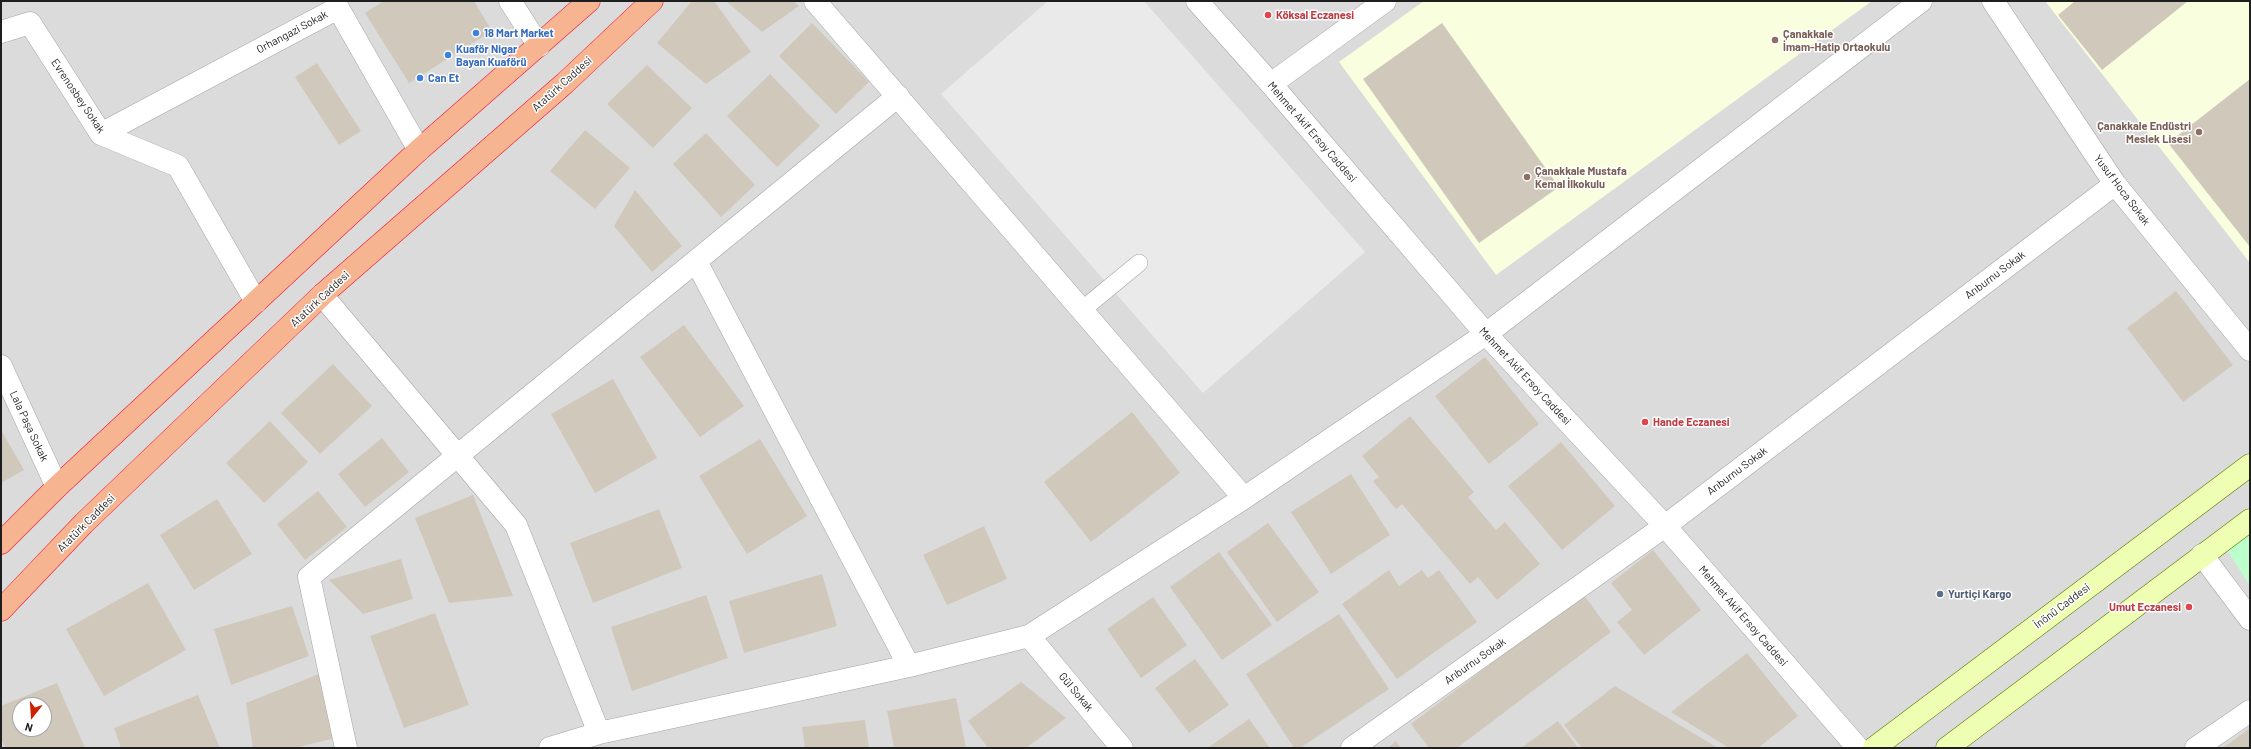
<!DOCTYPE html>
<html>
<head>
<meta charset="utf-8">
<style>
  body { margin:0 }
  #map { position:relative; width:2251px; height:749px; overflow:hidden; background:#f0eee3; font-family:Barlow,sans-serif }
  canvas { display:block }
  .frame { position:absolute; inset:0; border:2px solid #1e1e1e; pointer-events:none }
  .north { position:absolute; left:12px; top:697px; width:40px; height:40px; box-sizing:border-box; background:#fff; border:1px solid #a5a5a5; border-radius:50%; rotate:197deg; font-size:11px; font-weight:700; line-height:16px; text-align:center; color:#1e1e1e }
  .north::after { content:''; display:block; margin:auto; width:14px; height:18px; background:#cd2300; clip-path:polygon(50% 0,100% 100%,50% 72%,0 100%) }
</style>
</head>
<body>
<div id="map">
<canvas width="2251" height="749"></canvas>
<div class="frame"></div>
<div class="north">N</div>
</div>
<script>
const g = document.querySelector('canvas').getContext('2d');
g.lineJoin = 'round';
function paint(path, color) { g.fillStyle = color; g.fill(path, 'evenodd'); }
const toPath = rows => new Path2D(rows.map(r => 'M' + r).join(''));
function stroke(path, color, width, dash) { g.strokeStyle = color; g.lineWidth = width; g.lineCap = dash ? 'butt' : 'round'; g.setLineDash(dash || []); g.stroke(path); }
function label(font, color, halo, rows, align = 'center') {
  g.font = font + ' Barlow,sans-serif'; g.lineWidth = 3; g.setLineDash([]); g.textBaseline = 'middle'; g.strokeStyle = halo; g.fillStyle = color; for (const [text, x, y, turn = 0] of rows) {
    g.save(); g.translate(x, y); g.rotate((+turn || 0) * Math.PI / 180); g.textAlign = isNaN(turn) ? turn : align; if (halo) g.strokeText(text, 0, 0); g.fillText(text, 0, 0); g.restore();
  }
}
const residential = toPath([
  [1,1,2250,1,2250,748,1,748],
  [20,705,44,705,44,729,20,729]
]);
const education = toPath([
  [1424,1,1872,1,1496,275,1339,62],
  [2045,1,2250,1,2250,263]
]);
const park = toPath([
  [2250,532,2250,586,2227,550]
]);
const parking = toPath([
  [1048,1,1144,1,1365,252,1203,393,941,94]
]);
const building = toPath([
  [384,1,474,1,492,31,409,83,365,13],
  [692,1,714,1,751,52,706,84,657,43],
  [726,1,793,1,799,6,762,32],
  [2075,1,2188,1,2102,70,2058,15],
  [812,23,869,82,836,114,779,56],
  [1442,23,1559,187,1479,243,1363,79],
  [317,63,361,131,339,145,295,77],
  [647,65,692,108,653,148,607,104],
  [770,74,820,126,777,167,727,116],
  [2250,79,2250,247,2168,143],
  [585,130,630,168,595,209,550,171],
  [706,133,755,185,721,217,673,164],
  [635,190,682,246,652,272,614,226],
  [2176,291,2233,365,2183,402,2127,328],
  [684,325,744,406,700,437,640,357],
  [1485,357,1539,424,1489,464,1435,396],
  [333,364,372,406,320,454,281,413],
  [613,379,657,458,595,493,551,414],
  [1132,412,1180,473,1091,542,1044,482],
  [1410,416,1474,492,1468,497,1496,530,1505,522,1540,564,1497,600,1478,577,1470,584,1402,504,1396,509,1373,481,1379,477,1362,456],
  [270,421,308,462,264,503,226,463],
  [1,430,24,470,1,483],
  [382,438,409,472,365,507,338,474],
  [760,439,807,516,747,554,699,476],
  [1561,442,1615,506,1562,550,1508,486],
  [1351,474,1390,535,1331,574,1291,512],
  [318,491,347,527,305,560,277,524],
  [473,495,513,596,449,603,415,518],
  [217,499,252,554,194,590,160,535],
  [659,509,682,568,593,603,570,543],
  [1268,523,1319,592,1277,622,1227,552],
  [984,526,1007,579,947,605,923,555],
  [1653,550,1701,610,1644,655,1617,622,1632,610,1611,583],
  [1219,552,1272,625,1222,660,1170,587],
  [401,559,413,599,363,614,329,580],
  [1389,570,1399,586,1422,570,1428,578,1439,570,1477,622,1397,679,1342,604],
  [822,574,837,626,744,653,729,601],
  [148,583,186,650,104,696,66,629],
  [1583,594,1611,632,1457,748,1429,748,1411,724],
  [706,595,728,658,632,691,611,627],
  [1153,597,1187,645,1141,678,1107,629],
  [292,606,309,656,231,685,214,629],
  [435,613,469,705,404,728,370,636],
  [1339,614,1389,689,1300,748,1294,748,1246,674],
  [1747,653,1798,716,1758,748,1729,748,1671,712],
  [1195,659,1229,705,1189,733,1155,688],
  [319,674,335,738,295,748,253,748,246,703],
  [1021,682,1066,718,1026,748,988,748,968,721],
  [57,683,85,748,5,748,1,738,1,706],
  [20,705,44,705,44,729,20,729],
  [1615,686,1718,748,1582,748,1564,725],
  [198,695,220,748,121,748,114,728],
  [956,698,966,748,894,748,887,711],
  [1249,719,1270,748,1209,747],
  [865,720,869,748,805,748,802,727],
  [1558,721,1578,748,1521,748],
  [2250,728,2250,748,2223,748],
  [1396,741,1401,748,1388,748]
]);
const service = toPath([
  [1082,310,1139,263]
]);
const minor = toPath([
  [510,1,539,46],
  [815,1,1244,498],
  [1197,1,1271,84,1486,334,1665,526,1858,748],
  [1993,1,2115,184,2250,350],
  [1,32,30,23,101,134,178,166,256,302],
  [1271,84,1385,1],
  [101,134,338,8,419,150],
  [696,261,909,666],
  [322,295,516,525,599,733],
  [1,366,57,487],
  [2202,555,2250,619],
  [1029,636,1122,748],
  [346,748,309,577,898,96],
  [550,748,599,733,909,666,1029,636,1244,498,1486,334,1921,1],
  [1352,748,1665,526,2115,184],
  [2196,748,2250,711]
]);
const secondary = toPath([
  [1874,748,2250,465],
  [1947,748,2250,520]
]);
const trunk = toPath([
  [1,543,57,487,419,150,589,1],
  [1,610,84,523,322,295,565,83,652,1]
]);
const markers = [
  [1268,15,4,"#e0444e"],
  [476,33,4,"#3f7fe0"],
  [1775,40,4,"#8d6e63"],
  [448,55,4,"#3f7fe0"],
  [420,78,4,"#3f7fe0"],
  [2199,132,4,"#8d6e63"],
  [1527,177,4,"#8d6e63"],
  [1645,422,4,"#e0444e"],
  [1940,594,4,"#5c6f8a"],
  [2189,607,4,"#e0444e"]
];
const healthNames = [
  ["Köksal Eczanesi",1276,15],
  ["Hande Eczanesi",1653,422],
  ["Umut Eczanesi",2181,607,"right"]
];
const streetNames = [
  ["Orhangazi Sokak",292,32,-28],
  ["Atatürk Caddesi",562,84,-42],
  ["Evrenosbey Sokak",78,96,56],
  ["Mehmet Akif Ersoy Caddesi",1312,132,49],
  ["Yusuf Hoca Sokak",2122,190,53],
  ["Arıburnu Sokak",1995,275,-37],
  ["Atatürk Caddesi",320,299,-43],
  ["Mehmet Akif Ersoy Caddesi",1525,376,47],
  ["Lala Paşa Sokak",29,426,65],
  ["Arıburnu Sokak",1737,471,-37],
  ["Atatürk Caddesi",86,523,-45],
  ["İnönü Caddesi",2062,606,-37],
  ["Mehmet Akif Ersoy Caddesi",1743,616,49],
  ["Arıburnu Sokak",1475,661,-35],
  ["Gül Sokak",1076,692,50]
];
const shopNames = [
  ["18 Mart Market",484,33],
  ["Kuaför Nigar",456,49],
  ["Bayan Kuaförü",456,62],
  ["Can Et",428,78]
];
const educationNames = [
  ["Çanakkale",1783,34],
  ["İmam-Hatip Ortaokulu",1783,47],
  ["Çanakkale Endüstri",2191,126,"right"],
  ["Meslek Lisesi",2191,139,"right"],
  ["Çanakkale Mustafa",1535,171],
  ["Kemal İlkokulu",1535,184]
];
const serviceNames = [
  ["Yurtiçi Kargo",1948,594]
];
paint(residential, '#dcdbdb');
paint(education, '#f9ffde');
paint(park, '#bcffcd');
paint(parking, '#eaeaea');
paint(building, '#d1c8bc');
stroke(service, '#a5a5a5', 18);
stroke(minor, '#a5a5a5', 23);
stroke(secondary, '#587b00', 23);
stroke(trunk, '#ec1338', 23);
stroke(service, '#fff', 17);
stroke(minor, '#fff', 22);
stroke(secondary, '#eeffb3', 22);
stroke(trunk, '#f7b490', 22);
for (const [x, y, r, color] of markers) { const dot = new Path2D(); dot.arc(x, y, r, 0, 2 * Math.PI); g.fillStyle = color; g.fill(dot); stroke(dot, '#fff', 1.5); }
label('bold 11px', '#be3a42', '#fff', healthNames, 'left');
label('11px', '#1e1e1e', '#fff', streetNames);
label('bold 11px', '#366cbe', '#fff', shopNames, 'left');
label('bold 11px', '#785e54', '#fff', educationNames, 'left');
label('bold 11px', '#4e5e75', '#fff', serviceNames, 'left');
</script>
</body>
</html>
